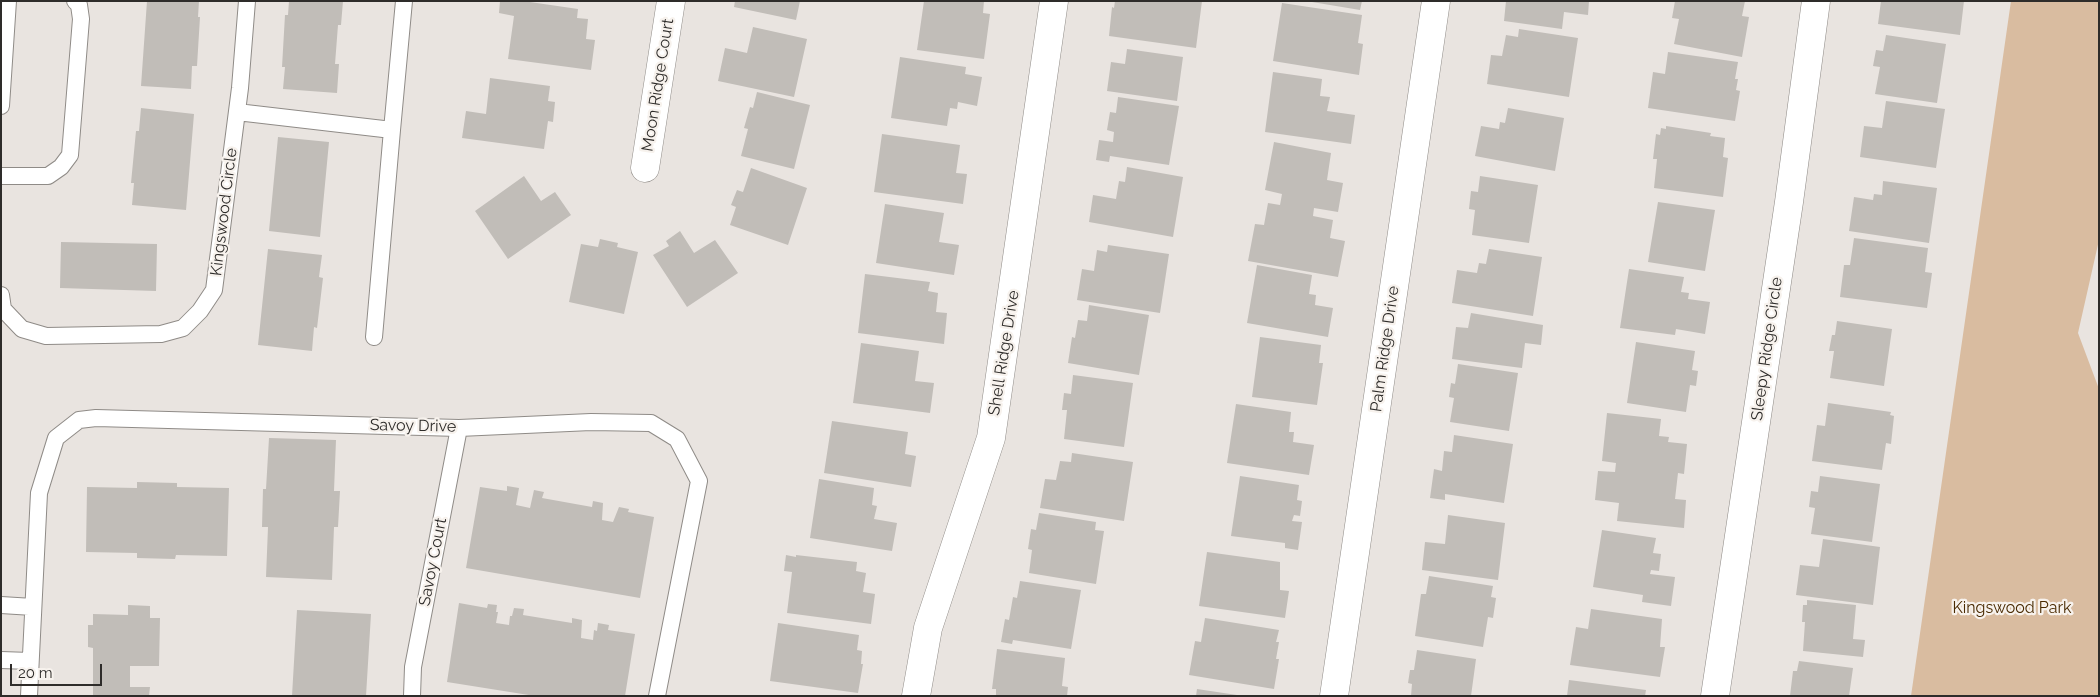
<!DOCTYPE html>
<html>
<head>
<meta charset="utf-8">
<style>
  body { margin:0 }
  #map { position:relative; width:2100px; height:697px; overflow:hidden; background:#e9e4e0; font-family:Raleway,sans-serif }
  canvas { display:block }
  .frame { position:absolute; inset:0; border:2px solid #2e2c2a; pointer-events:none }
  .scale { position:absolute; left:10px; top:664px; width:92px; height:22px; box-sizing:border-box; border:2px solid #2e2c2a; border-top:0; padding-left:6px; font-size:15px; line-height:18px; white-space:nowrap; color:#2e2c2a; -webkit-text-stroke:4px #f7f2ed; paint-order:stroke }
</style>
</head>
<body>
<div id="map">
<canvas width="2100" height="697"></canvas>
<div class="frame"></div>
<div class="scale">20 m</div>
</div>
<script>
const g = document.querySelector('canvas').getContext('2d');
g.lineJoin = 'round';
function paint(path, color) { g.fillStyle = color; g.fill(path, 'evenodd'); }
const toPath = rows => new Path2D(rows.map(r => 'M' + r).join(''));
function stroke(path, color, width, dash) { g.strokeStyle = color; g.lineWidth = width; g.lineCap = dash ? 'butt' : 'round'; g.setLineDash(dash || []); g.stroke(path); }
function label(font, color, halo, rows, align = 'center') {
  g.font = font + ' Raleway,sans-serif'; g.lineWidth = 4.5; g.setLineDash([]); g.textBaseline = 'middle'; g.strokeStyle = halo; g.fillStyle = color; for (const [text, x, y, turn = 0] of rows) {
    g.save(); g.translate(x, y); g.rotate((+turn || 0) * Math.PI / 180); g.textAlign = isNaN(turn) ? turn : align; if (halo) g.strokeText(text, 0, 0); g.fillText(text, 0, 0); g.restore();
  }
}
const green = toPath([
  [2011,1,2099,1,2099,240,2078,333,2099,389,2099,696,1911,696]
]);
const building = toPath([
  [147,1,199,1,198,17,200,17,197,66,192,66,191,89,141,86],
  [289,1,343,1,341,25,338,25,335,64,339,64,337,93,283,89,285,67,282,67,285,15,288,15],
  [500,1,523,1,578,9,577,18,588,19,586,39,595,40,591,70,508,59,514,16,499,13],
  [735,1,800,1,796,20,734,7],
  [924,1,984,1,983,13,990,14,984,59,917,50],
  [1115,1,1202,1,1196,48,1109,36,1112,7,1114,8],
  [1306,1,1362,1,1360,10],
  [1506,1,1589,1,1588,15,1564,12,1562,29,1504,21],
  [1675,1,1745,1,1742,16,1749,17,1742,57,1674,44,1679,19,1672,18],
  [1881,1,1964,1,1960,35,1878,24],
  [1282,3,1362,15,1358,43,1363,44,1359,75,1273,61],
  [753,27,807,39,794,97,718,81,725,48,747,53],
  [1519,29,1578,38,1569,97,1487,84,1491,55,1502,56,1506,35,1518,37],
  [1886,35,1946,44,1937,103,1875,94,1880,67,1873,66,1876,50,1883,51],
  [1127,49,1183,57,1177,101,1107,91,1111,62,1125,64],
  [1668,52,1738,62,1735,79,1738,79,1736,90,1740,91,1735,121,1648,108,1653,72,1665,74],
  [900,57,966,67,965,74,982,77,977,106,958,102,957,109,950,108,947,126,891,118],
  [1273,72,1322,79,1320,96,1330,97,1327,111,1355,115,1351,144,1265,132],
  [490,78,550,86,548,101,555,102,553,122,548,121,544,149,462,138,466,111,486,114],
  [757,92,810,105,794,169,741,156,748,129,744,128,750,107,753,108],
  [1118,97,1179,106,1169,165,1110,156,1109,162,1096,160,1099,140,1113,142,1114,132,1107,130,1110,112,1116,113],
  [1886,101,1945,109,1936,168,1860,157,1864,126,1882,128],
  [141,108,194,114,186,210,132,205,134,183,131,183,136,131,139,131],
  [1508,108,1564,118,1555,171,1475,156,1481,126,1499,129,1500,122,1505,123],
  [1666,126,1711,133,1710,136,1725,138,1723,157,1728,158,1723,197,1654,188,1657,159,1653,159,1656,134,1660,135,1661,128,1666,129],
  [882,134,960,145,956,173,967,174,963,204,874,192],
  [278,137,329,142,320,237,269,231],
  [1274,142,1331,153,1327,180,1343,183,1338,212,1314,208,1313,216,1333,220,1330,238,1345,241,1338,277,1248,261,1255,224,1264,225,1268,203,1280,205,1282,194,1265,190],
  [1127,167,1183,177,1173,237,1089,222,1093,195,1116,199,1119,181,1125,182],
  [751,168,807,188,788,245,730,225,736,207,731,205,737,190,743,192],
  [524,176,541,201,555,192,571,215,508,259,475,211],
  [1480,176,1538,185,1529,243,1472,235,1475,210,1469,209,1471,191,1478,192],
  [1883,181,1937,188,1929,243,1849,231,1854,197,1873,200,1874,194,1882,195],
  [1658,202,1715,210,1705,271,1648,262],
  [885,204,944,213,939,242,959,245,954,275,876,263],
  [680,231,694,253,715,240,738,273,687,307,653,255,669,246,666,241],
  [1854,238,1928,248,1925,272,1932,273,1927,308,1840,297,1844,265,1850,265],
  [600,239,618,243,617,247,638,252,624,314,569,302,581,244,598,247],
  [61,242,157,244,156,291,60,288],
  [1108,245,1169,254,1160,313,1077,300,1082,269,1094,271,1097,250,1107,252],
  [268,249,322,255,319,277,323,278,317,328,314,327,312,351,258,345],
  [1489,249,1542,257,1533,316,1452,303,1457,270,1477,273,1479,263,1486,264],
  [1257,265,1312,275,1309,294,1316,295,1315,305,1333,308,1328,337,1247,323],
  [1629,269,1684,277,1681,292,1689,293,1688,299,1710,302,1705,334,1676,329,1675,335,1620,328],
  [865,274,930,282,928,291,938,293,936,312,947,313,944,344,858,333],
  [1089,305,1149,315,1139,375,1068,363,1072,337,1075,338,1078,320,1087,321],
  [1471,313,1543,325,1541,345,1525,343,1522,368,1452,359,1456,327,1468,328],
  [1837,321,1892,329,1884,386,1830,378,1834,351,1829,351,1832,335,1835,335],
  [1260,337,1321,345,1319,363,1323,363,1317,405,1252,397],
  [1636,342,1695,351,1692,370,1698,371,1696,386,1690,385,1686,412,1627,403],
  [861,343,919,351,915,381,934,383,930,413,853,403],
  [1458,364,1518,373,1509,431,1450,422,1454,398,1449,397,1451,383,1455,384],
  [1073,375,1133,383,1124,447,1064,439,1067,410,1062,410,1064,393,1071,394],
  [1828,403,1891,412,1890,415,1894,416,1891,444,1886,443,1882,470,1812,461,1817,425,1825,426],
  [1236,404,1291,412,1289,432,1294,432,1293,442,1314,445,1309,475,1227,463],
  [1607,413,1661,419,1659,436,1669,437,1668,442,1687,444,1684,474,1678,473,1675,499,1686,500,1684,528,1617,521,1619,503,1595,500,1598,471,1615,472,1616,463,1602,461],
  [832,421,908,432,905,454,916,456,911,487,824,473],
  [1454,435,1513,444,1504,503,1445,494,1445,500,1430,498,1434,469,1442,471,1444,451,1452,452],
  [269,438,336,440,334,491,340,491,338,527,334,527,332,580,266,577,268,527,262,527,263,489,266,489],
  [1072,453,1133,462,1124,521,1040,508,1045,479,1056,480,1060,461,1071,462],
  [1240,476,1299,485,1297,500,1302,501,1300,516,1294,515,1292,521,1302,522,1298,550,1285,548,1285,543,1231,536],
  [1820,476,1880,484,1872,542,1811,534,1815,508,1809,507,1811,491,1818,492],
  [819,479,874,488,872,505,877,506,874,519,897,523,892,551,810,538],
  [137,482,177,483,177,487,229,488,227,556,176,555,175,559,137,558,137,553,86,552,87,487,137,488],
  [507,486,519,488,516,505,530,508,534,490,544,492,542,498,592,507,593,501,603,503,602,520,613,522,619,507,629,509,628,512,654,517,640,598,466,568,480,487,507,491],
  [1039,513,1096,522,1095,530,1104,531,1096,584,1029,573,1032,550,1028,549,1031,529,1036,530],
  [1448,515,1505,523,1498,580,1422,570,1425,542,1445,544],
  [1602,530,1656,538,1653,553,1661,554,1659,571,1651,570,1650,574,1675,577,1671,606,1642,602,1643,595,1593,587],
  [1823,539,1880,547,1873,605,1796,595,1800,565,1819,567],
  [1207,552,1280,562,1280,590,1289,591,1285,618,1199,606],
  [786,555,796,557,796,555,857,562,856,571,866,573,863,592,875,594,871,624,787,613,792,572,784,571],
  [1429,576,1493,586,1491,597,1496,598,1493,618,1488,617,1483,647,1415,636,1421,594,1426,594],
  [1020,581,1081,590,1071,649,1013,640,1012,644,1001,642,1005,619,1009,620,1013,597,1017,598],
  [1807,600,1856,605,1853,639,1865,640,1863,657,1803,651,1805,622,1802,622,1803,605,1807,605],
  [459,603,487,608,488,604,497,605,496,612,498,612,496,623,509,625,510,616,512,616,514,608,524,609,523,615,572,623,572,618,582,620,581,638,593,640,594,630,597,631,598,623,609,625,608,630,635,634,625,696,535,696,447,682],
  [128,605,150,606,150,618,160,618,159,666,130,666,130,687,150,687,149,696,93,696,93,648,88,647,88,625,93,625,93,614,128,615],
  [1591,609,1662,619,1660,647,1665,647,1660,677,1570,665,1576,627,1588,629],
  [297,610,371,614,366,696,292,696],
  [1205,618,1279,630,1276,642,1279,642,1276,659,1279,659,1274,689,1189,675,1195,641,1201,642],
  [778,623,859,635,857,650,862,651,861,664,863,664,858,693,770,681],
  [997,649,1065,658,1062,686,1068,687,1067,696,996,696,996,689,992,689],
  [1417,650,1476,659,1471,696,1411,696,1412,684,1408,683,1410,670,1414,670],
  [1799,661,1853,668,1849,696,1790,696,1793,671,1797,671],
  [1569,680,1646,690,1645,696,1567,696],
  [1197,689,1237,695,1236,696,1196,696]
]);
const service = toPath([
  [1,106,8,1],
  [237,112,392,130,404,1],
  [1,176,48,176,61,167,70,155,81,19,79,5,75,1],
  [1,295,3,309,22,329,46,336,161,334,183,328,200,311,214,290,240,88,247,1],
  [374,337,392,130],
  [1,605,33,607],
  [1,660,30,661],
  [29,696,39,493,56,438,79,420,96,418,459,428,591,422,651,423,677,439,699,481,657,696],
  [412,696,413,667,459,428]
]);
const minor = toPath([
  [645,168,671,1],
  [916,696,928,628,991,438,1054,1],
  [1334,696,1436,1],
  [1715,696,1789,202,1816,1]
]);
const streetNames = [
  ["Moon Ridge Court",658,85,-81],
  ["Kingswood Circle",224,212,-83],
  ["Palm Ridge Drive",1385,349,-82],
  ["Sleepy Ridge Circle",1767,349,-82],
  ["Shell Ridge Drive",1004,353,-81],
  ["Savoy Drive",413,426,1],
  ["Savoy Court",433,562,-79]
];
const parkNames = [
  ["Kingswood Park",2012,608]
];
paint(green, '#d9bca0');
paint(building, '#c1bdb8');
stroke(service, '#8f8b87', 18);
stroke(minor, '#8f8b87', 29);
stroke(service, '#fff', 16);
stroke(minor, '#fff', 28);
label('16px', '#2e2c2a', '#f7f2ed', streetNames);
label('16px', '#4a2b03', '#f7f2ed', parkNames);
</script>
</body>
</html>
